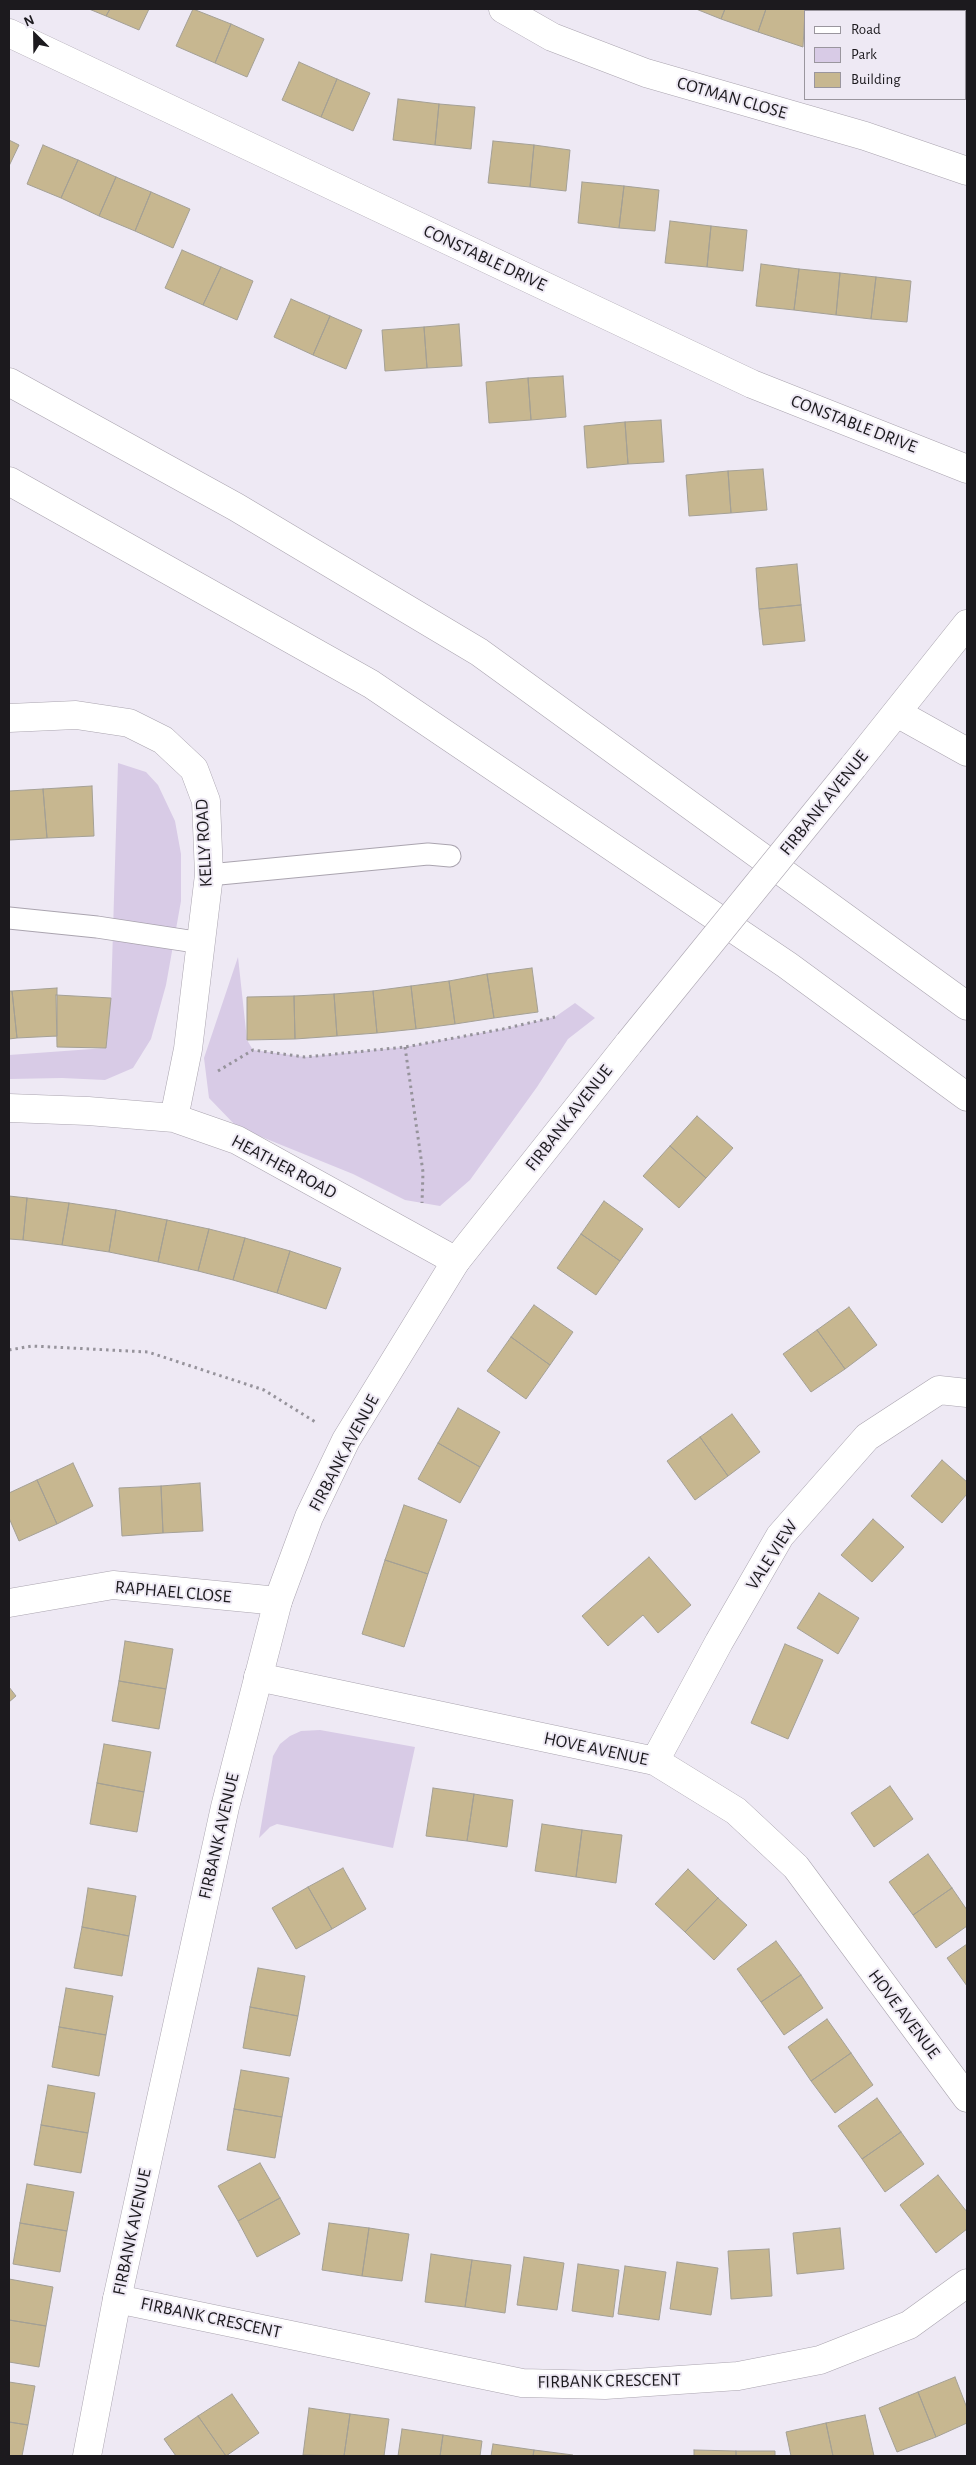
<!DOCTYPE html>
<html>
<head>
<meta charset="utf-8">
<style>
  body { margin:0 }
  #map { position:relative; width:976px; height:2465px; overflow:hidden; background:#eee9f4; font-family:"Alegreya Sans",sans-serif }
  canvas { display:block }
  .frame { position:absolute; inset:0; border:10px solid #1c1a1e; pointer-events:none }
  .legend { position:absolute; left:804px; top:10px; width:162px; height:90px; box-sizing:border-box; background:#eee9f4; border:1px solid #9a969e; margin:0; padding:6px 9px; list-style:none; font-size:15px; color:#1c1a1e }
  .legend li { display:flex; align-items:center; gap:10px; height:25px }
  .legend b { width:25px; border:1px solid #9a969e }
  .north { position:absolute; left:10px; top:10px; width:50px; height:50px; -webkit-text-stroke:4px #eee9f4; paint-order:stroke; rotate:337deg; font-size:14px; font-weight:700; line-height:20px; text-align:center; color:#1c1a1e }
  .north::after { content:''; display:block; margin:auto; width:18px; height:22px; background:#1c1a1e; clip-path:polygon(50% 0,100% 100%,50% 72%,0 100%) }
</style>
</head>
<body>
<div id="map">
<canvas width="976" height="2465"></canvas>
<div class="frame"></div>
<ul class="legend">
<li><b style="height:6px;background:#fff"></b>Road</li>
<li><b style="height:14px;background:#d8cbe6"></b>Park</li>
<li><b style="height:14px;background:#c7b790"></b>Building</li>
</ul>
<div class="north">N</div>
</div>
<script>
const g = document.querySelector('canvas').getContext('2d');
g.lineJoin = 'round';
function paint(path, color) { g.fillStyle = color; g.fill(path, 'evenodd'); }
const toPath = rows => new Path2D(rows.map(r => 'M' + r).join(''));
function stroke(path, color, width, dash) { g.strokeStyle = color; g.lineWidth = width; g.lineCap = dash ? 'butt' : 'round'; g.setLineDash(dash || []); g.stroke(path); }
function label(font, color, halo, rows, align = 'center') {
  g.font = font + ' "Alegreya Sans",sans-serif'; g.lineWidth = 4; g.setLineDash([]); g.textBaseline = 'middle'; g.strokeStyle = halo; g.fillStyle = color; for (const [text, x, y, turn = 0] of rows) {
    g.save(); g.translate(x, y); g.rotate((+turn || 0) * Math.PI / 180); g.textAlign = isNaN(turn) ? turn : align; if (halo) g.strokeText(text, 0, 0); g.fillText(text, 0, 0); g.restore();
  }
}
const green = toPath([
  [118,763,146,772,158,785,175,821,181,854,181,901,166,985,151,1039,133,1068,105,1080,62,1078,9,1079,9,1055,106,1048,111,998],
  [238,957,247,1040,253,1050,305,1057,405,1047,503,1029,555,1017,575,1003,595,1018,568,1039,537,1087,470,1180,440,1206,405,1200,353,1174,237,1127,209,1098,204,1058],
  [320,1730,415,1747,393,1848,277,1824,270,1827,259,1838,273,1756,280,1744,290,1736,301,1731]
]);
const building = toPath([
  [89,9,110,9,106,16,89,9],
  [110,9,149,9,139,30,106,16,110,9],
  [193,9,231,24,215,63,176,46,193,9],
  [696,9,725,9,721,19,696,9],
  [725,9,766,9,758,32,721,19,725,9],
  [766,9,815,9,814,11,805,11,803,47,758,32,766,9],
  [815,9,826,9,835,11,814,11,815,9],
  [231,24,264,39,247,77,215,63,231,24],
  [965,42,967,42,967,86,965,85,965,42],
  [299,62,337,79,321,117,282,100,299,62],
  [337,79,370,93,353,131,321,117,337,79],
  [398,99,439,104,435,145,393,140,398,99],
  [439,104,475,107,471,149,435,145,439,104],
  [9,140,19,145,9,166,9,140],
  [493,141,534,145,530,187,488,183,493,141],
  [43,145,78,160,61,198,27,184,43,145],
  [534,145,570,150,566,191,530,187,534,145],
  [78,160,116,177,99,216,61,198,78,160],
  [116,177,151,192,135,231,99,216,116,177],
  [582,182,624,186,619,228,578,223,582,182],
  [624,186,659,190,655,231,619,228,624,186],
  [151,192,190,209,173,248,135,231,151,192],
  [670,221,711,226,707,267,665,263,670,221],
  [711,226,747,230,743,271,707,267,711,226],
  [182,250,221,267,203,305,165,288,182,250],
  [761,264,799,269,794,310,756,306,761,264],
  [221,267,253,281,237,320,203,305,221,267],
  [799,269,840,273,836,315,794,310,799,269],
  [840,273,876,277,871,319,836,315,840,273],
  [876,277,911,281,907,322,871,319,876,277],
  [291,299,330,316,313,355,274,337,291,299],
  [330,316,362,330,346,369,313,355,330,316],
  [459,324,462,366,427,368,424,327,459,324],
  [424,327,427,368,385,371,382,330,424,327],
  [563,376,566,417,531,420,528,378,563,376],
  [528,378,531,420,489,423,486,382,528,378],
  [661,420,664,462,628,464,625,422,661,420],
  [625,422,628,464,587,468,584,426,625,422],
  [763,469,767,510,731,513,728,471,763,469],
  [728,471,731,513,689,516,686,475,728,471],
  [797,564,801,605,759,609,756,568,797,564],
  [801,605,805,641,763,645,759,609,801,605],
  [92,786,94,836,47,838,43,789,92,786],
  [43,789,47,838,9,840,9,791,43,789],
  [532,968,538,1012,494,1018,487,974,532,968],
  [487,974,494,1018,455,1024,449,981,487,974],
  [449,981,455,1024,416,1029,411,986,449,981],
  [411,986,416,1029,377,1033,373,991,411,986],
  [57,988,57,1036,17,1038,12,991,57,988],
  [9,991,12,991,17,1038,9,1039,9,991],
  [373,991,377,1033,337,1036,334,994,373,991],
  [334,994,337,1036,295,1039,294,996,334,994],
  [56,995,111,998,106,1048,57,1047,56,995],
  [294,996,295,1039,247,1040,247,997,294,996],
  [697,1116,733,1148,706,1178,670,1146,697,1116],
  [670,1146,706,1178,679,1208,643,1176,670,1146],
  [9,1196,27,1198,23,1240,9,1239,9,1196],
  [27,1198,69,1203,62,1245,23,1240,27,1198],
  [604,1201,643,1229,620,1261,581,1234,604,1201],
  [69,1203,116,1210,109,1252,62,1245,69,1203],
  [116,1210,167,1220,158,1262,109,1252,116,1210],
  [167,1220,209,1229,198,1271,158,1262,167,1220],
  [209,1229,245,1238,233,1280,198,1271,209,1229],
  [581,1234,620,1261,596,1295,557,1268,581,1234],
  [245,1238,290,1251,277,1293,233,1280,245,1238],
  [290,1251,341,1268,326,1309,277,1293,290,1251],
  [534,1305,573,1332,550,1365,511,1337,534,1305],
  [849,1307,877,1345,845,1369,817,1330,849,1307],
  [817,1330,845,1369,811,1392,783,1354,817,1330],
  [511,1337,550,1365,526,1399,487,1371,511,1337],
  [458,1408,500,1432,480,1467,438,1443,458,1408],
  [732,1414,760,1452,728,1476,700,1437,732,1414],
  [700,1437,728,1476,695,1500,667,1461,700,1437],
  [438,1443,480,1467,460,1503,418,1479,438,1443],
  [942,1460,967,1482,967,1494,942,1523,911,1496,942,1460],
  [73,1463,93,1506,57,1524,37,1480,73,1463],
  [37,1480,57,1524,19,1541,9,1518,9,1493,37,1480],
  [200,1483,203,1531,163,1533,161,1486,200,1483],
  [161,1486,163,1533,122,1536,119,1488,161,1486],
  [404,1505,447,1520,428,1574,385,1560,404,1505],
  [873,1519,904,1547,872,1582,841,1555,873,1519],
  [649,1557,691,1605,658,1633,643,1615,608,1646,582,1616,649,1557],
  [385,1560,428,1574,404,1647,362,1634,385,1560],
  [819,1593,859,1618,838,1654,797,1628,819,1593],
  [125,1641,173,1649,166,1689,119,1681,125,1641],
  [785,1644,823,1660,788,1739,751,1723,785,1644],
  [119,1681,166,1689,159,1729,112,1721,119,1681],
  [9,1687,16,1696,9,1702,9,1687],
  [104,1744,151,1752,144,1792,97,1783,104,1744],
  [97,1783,144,1792,137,1832,90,1824,97,1783],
  [890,1786,913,1819,874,1847,851,1813,890,1786],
  [433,1788,474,1794,467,1841,426,1836,433,1788],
  [474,1794,513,1800,507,1847,467,1841,474,1794],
  [542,1824,582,1830,576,1877,535,1871,542,1824],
  [582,1830,622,1835,616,1883,576,1877,582,1830],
  [928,1854,952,1888,913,1915,889,1882,928,1854],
  [343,1868,366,1909,332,1929,308,1887,343,1868],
  [688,1869,718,1898,685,1932,655,1904,688,1869],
  [308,1887,332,1929,296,1949,272,1908,308,1887],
  [88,1888,136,1896,129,1936,82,1927,88,1888],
  [952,1888,967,1910,967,1926,936,1948,913,1915,952,1888],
  [718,1898,747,1925,714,1960,685,1932,718,1898],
  [82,1927,129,1936,122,1976,74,1968,82,1927],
  [776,1941,801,1975,761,2002,737,1969,776,1941],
  [967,1944,967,1986,947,1958,967,1944],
  [258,1968,305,1976,298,2016,250,2007,258,1968],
  [801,1975,823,2008,784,2035,761,2002,801,1975],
  [66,1988,113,1996,106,2035,59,2027,66,1988],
  [250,2007,298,2016,290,2056,243,2048,250,2007],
  [827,2019,851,2053,811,2081,788,2047,827,2019],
  [59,2027,106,2035,99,2076,52,2067,59,2027],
  [851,2053,873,2085,835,2113,811,2081,851,2053],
  [241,2070,289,2078,282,2117,234,2109,241,2070],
  [48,2085,95,2093,88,2133,41,2125,48,2085],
  [877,2098,901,2132,862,2159,838,2126,877,2098],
  [234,2109,282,2117,275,2158,227,2150,234,2109],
  [41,2125,88,2133,81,2173,34,2165,41,2125],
  [901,2132,924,2164,885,2192,862,2159,901,2132],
  [260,2163,280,2198,238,2221,218,2186,260,2163],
  [938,2175,967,2212,967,2229,936,2253,900,2205,938,2175],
  [27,2184,74,2192,67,2231,20,2223,27,2184],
  [280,2198,300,2234,257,2257,238,2221,280,2198],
  [20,2223,67,2231,60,2272,13,2264,20,2223],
  [329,2223,369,2228,362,2276,322,2270,329,2223],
  [369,2228,409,2234,402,2281,362,2276,369,2228],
  [840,2228,844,2269,797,2274,793,2233,840,2228],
  [769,2249,772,2296,731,2299,728,2251,769,2249],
  [431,2254,472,2260,465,2307,425,2302,431,2254],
  [524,2257,564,2263,557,2310,517,2305,524,2257],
  [472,2260,511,2265,505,2313,465,2307,472,2260],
  [677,2262,718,2268,711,2315,670,2309,677,2262],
  [578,2264,619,2270,613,2317,572,2311,578,2264],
  [625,2266,666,2272,659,2320,618,2314,625,2266],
  [9,2279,53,2287,46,2326,9,2320,9,2279],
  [9,2320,46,2326,39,2367,9,2362,9,2320],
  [955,2377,967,2408,967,2423,936,2437,918,2392,955,2377],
  [9,2382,35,2386,28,2425,9,2422,9,2382],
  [918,2392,936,2437,897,2452,879,2408,918,2392],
  [232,2394,259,2433,226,2456,198,2416,232,2394],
  [309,2408,350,2414,344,2456,303,2455,309,2408],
  [350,2414,389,2419,384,2456,344,2456,350,2414],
  [865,2415,874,2456,833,2456,826,2423,865,2415],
  [198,2416,226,2456,176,2456,164,2439,198,2416],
  [9,2422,28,2425,22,2456,9,2456,9,2422],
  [826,2423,833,2456,791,2456,786,2432,826,2423],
  [402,2429,443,2435,440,2456,398,2456,402,2429],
  [443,2435,482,2441,480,2456,440,2456,443,2435],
  [493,2444,534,2450,533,2456,491,2456,493,2444],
  [534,2450,573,2455,573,2456,533,2456,534,2450],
  [694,2450,736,2451,736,2456,694,2456,694,2450],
  [736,2451,775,2451,775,2456,736,2456,736,2451]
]);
const path = toPath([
  [405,1047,423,1172,422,1203],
  [218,1071,253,1050,305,1057,405,1047,503,1029,555,1017],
  [9,1350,32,1346,148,1352,264,1390,317,1423]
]);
const lane = toPath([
  [209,875,428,854,450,856],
  [9,918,97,927,202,943]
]);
const street = toPath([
  [503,9,552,37,646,73,865,136,967,171],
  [9,33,752,384,967,469],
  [897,713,967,752],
  [9,718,76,715,129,723,163,740,194,769,206,801,209,875,188,1049,174,1118],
  [9,1108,88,1111,174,1118,237,1140,456,1261],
  [9,1603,113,1585,278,1601],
  [258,1677,655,1761,736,1811,796,1867,967,2098],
  [655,1761,719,1642,780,1536,867,1437,939,1390,967,1393],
  [117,2299,522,2383,605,2385,738,2376,820,2360,909,2325,967,2283]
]);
const secondary = toPath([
  [853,767,967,624],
  [87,2456,117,2299,225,1807,278,1601,309,1517,346,1440,456,1261,629,1043]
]);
const highway = toPath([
  [9,382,236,507,479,652,967,1006],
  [9,481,371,684,787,965,967,1097]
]);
const secondaryBridge = toPath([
  [629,1043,853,767]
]);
const streetNames = [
  ["COTMAN CLOSE",732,98,16],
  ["CONSTABLE DRIVE",485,258,25],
  ["CONSTABLE DRIVE",854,424,21],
  ["FIRBANK AVENUE",824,803,-51],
  ["KELLY ROAD",204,843,-93],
  ["FIRBANK AVENUE",569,1118,-52],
  ["HEATHER ROAD",284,1167,28],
  ["FIRBANK AVENUE",344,1453,-62],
  ["VALE VIEW",772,1555,-57],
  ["RAPHAEL CLOSE",173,1592,5],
  ["HOVE AVENUE",596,1749,12],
  ["FIRBANK AVENUE",219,1836,-77],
  ["HOVE AVENUE",904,2014,53],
  ["FIRBANK AVENUE",132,2232,-78],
  ["FIRBANK CRESCENT",211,2318,12],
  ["FIRBANK CRESCENT",609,2381,-1]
];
paint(green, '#d8cbe6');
paint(building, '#c7b790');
stroke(building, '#a4a095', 1);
stroke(lane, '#aaa4af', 23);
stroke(street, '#aaa4af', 29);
stroke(secondary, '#aaa4af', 29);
stroke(highway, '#aaa4af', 29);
stroke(path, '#96939b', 3, [2.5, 4]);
stroke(lane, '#fff', 21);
stroke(street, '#fff', 28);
stroke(secondary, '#fff', 28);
stroke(highway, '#fff', 28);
stroke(secondaryBridge, '#aaa4af', 29, []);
stroke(secondaryBridge, '#fff', 28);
label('18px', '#1c1a1e', '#eee9f4', streetNames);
</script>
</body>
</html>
